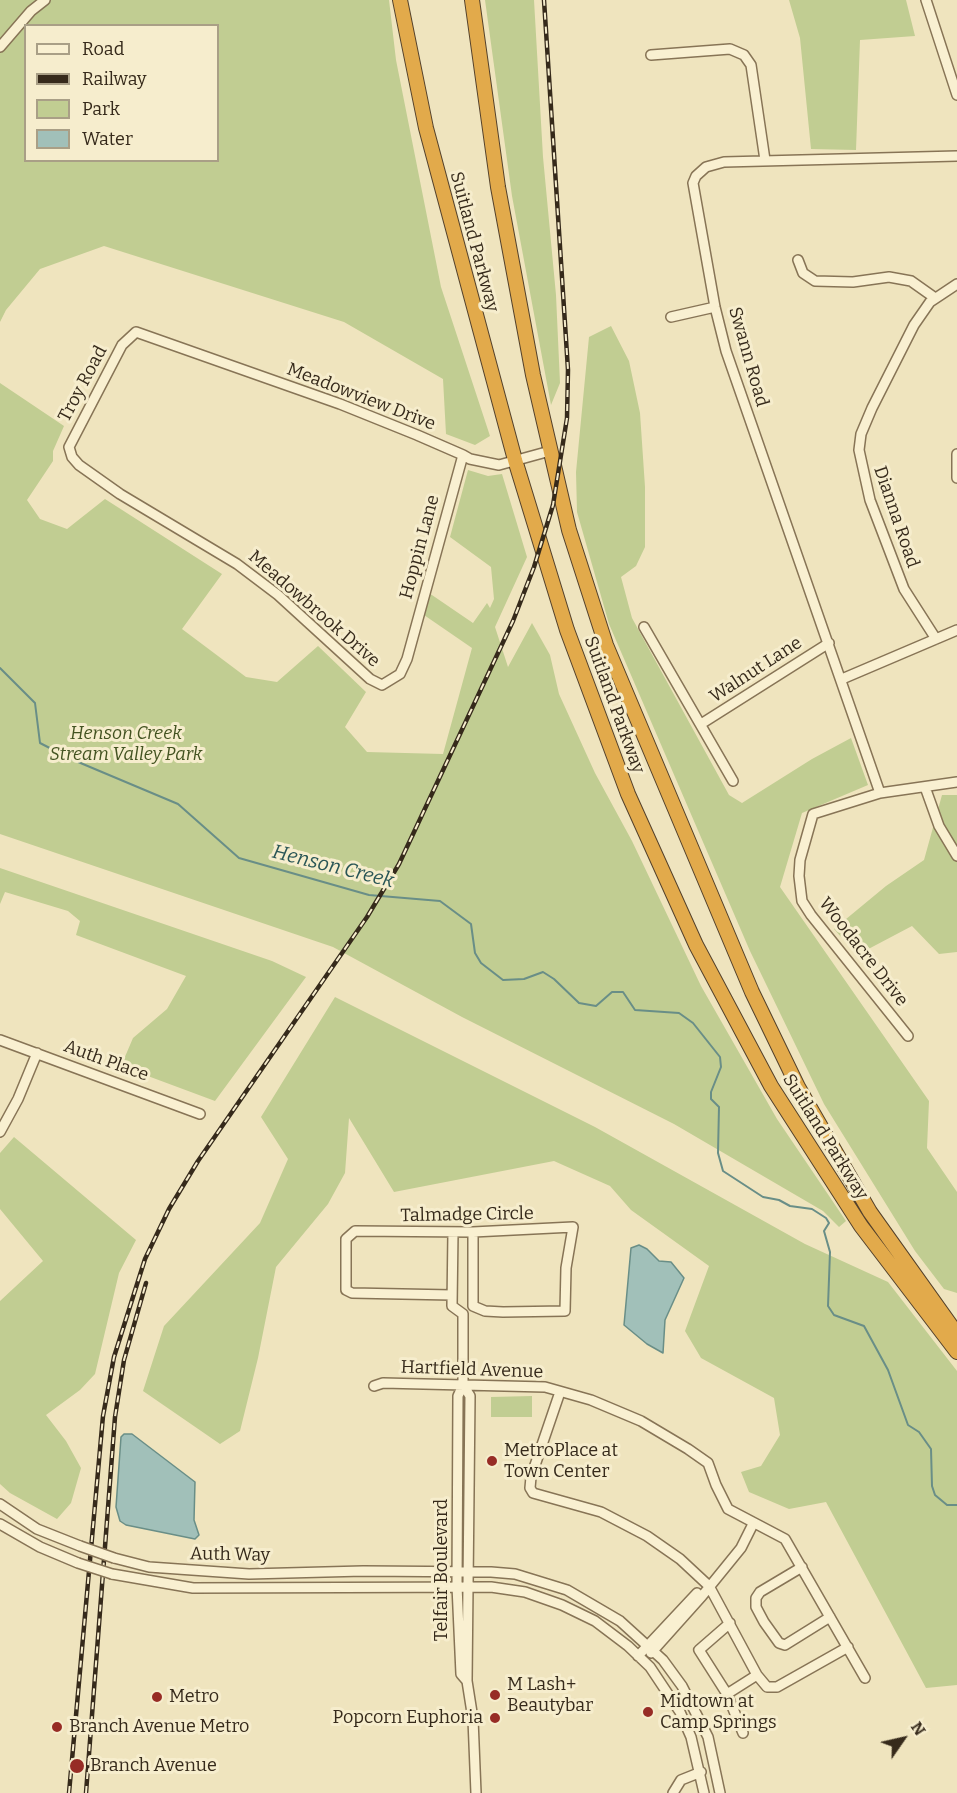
<!DOCTYPE html>
<html>
<head>
<meta charset="utf-8">
<style>
  body { margin:0 }
  #map { position:relative; width:957px; height:1793px; overflow:hidden; background:#efe4be; font-family:Bitter,serif }
  canvas { display:block }
  .legend { position:absolute; left:24px; top:24px; width:195px; height:138px; box-sizing:border-box; background:#f6edcd; border:2px solid #a99f86; margin:0; padding:8px 10px; list-style:none; font-size:18px; color:#362a1b }
  .legend li { display:flex; align-items:center; gap:12px; height:30px }
  .legend b { width:30px; border:2px solid #a99f86 }
  .north { position:absolute; left:873px; top:1709px; width:60px; height:60px; -webkit-text-stroke:4px #f6edcd; paint-order:stroke; rotate:56deg; font-size:16px; font-weight:700; line-height:24px; text-align:center; color:#362a1b }
  .north::after { content:''; display:block; margin:auto; width:21px; height:27px; background:#362a1b; clip-path:polygon(50% 0,100% 100%,50% 72%,0 100%) }
</style>
</head>
<body>
<div id="map">
<canvas width="957" height="1793"></canvas>
<ul class="legend">
<li><b style="height:8px;background:#f9f0d1"></b>Road</li>
<li><b style="height:8px;background:#362a1b"></b>Railway</li>
<li><b style="height:16px;background:#c1cd92"></b>Park</li>
<li><b style="height:16px;background:#a1c0b9"></b>Water</li>
</ul>
<div class="north">N</div>
</div>
<script>
const g = document.querySelector('canvas').getContext('2d');
g.lineJoin = 'round';
function paint(path, color) { g.fillStyle = color; g.fill(path, 'evenodd'); }
const toPath = rows => new Path2D(rows.map(r => 'M' + r).join(''));
function stroke(path, color, width, dash) { g.strokeStyle = color; g.lineWidth = width; g.lineCap = dash ? 'butt' : 'round'; g.setLineDash(dash || []); g.stroke(path); }
function label(font, color, halo, rows, align = 'center') {
  g.font = font + ' Bitter,serif'; g.lineWidth = 6; g.setLineDash([]); g.textBaseline = 'middle'; g.strokeStyle = halo; g.fillStyle = color; for (const [text, x, y, turn = 0] of rows) {
    g.save(); g.translate(x, y); g.rotate((+turn || 0) * Math.PI / 180); g.textAlign = isNaN(turn) ? turn : align; if (halo) g.strokeText(text, 0, 0); g.fillText(text, 0, 0); g.restore();
  }
}
const green = toPath([
  [0,0,389,0,396,60,441,287,490,436,475,445,446,434,443,379,344,322,104,246,40,269,6,310,0,322],
  [26,26,218,26,218,160,26,160],
  [485,0,534,0,543,157,556,295,560,383,551,405,512,196],
  [789,0,906,0,915,36,860,40,856,150,811,149,800,38],
  [611,326,629,361,640,413,645,487,645,547,636,566,621,577,632,618,729,795,742,803,812,759,851,738,868,785,802,813,780,887,929,1101,927,1148,957,1192,957,1293,944,1289,915,1251,824,1104,750,951,609,624,577,512,576,472,589,337],
  [0,383,64,426,53,451,53,461,27,500,40,519,67,529,105,499,222,574,182,629,246,677,277,682,318,646,366,692,345,727,367,752,443,754,472,648,424,615,429,593,473,623,487,603,490,608,494,599,491,567,450,537,468,470,488,476,502,474,527,557,495,627,508,667,532,623,550,655,559,694,595,773,632,841,701,986,777,1119,846,1221,839,1227,823,1211,674,1124,462,1017,333,947,0,834],
  [942,795,957,795,957,952,939,954,912,926,857,955,834,929,886,886,924,860],
  [0,868,272,961,306,977,215,1101,121,1066,133,1038,167,1009,186,976,76,935,80,921,68,911,5,892,0,904],
  [335,997,595,1127,805,1244,888,1282,957,1371,957,1685,926,1688,826,1502,789,1509,749,1492,741,1472,761,1466,780,1435,774,1398,701,1358,685,1331,709,1266,631,1210,610,1186,554,1161,394,1192,349,1118,345,1173,328,1204,276,1267,258,1358,240,1431,220,1444,143,1391,164,1326,260,1223,288,1159,261,1117],
  [14,1137,136,1240,119,1273,95,1374,80,1390,46,1415,66,1441,81,1468,71,1503,57,1519,10,1493,0,1484,0,1301,43,1261,0,1209,0,1153],
  [532,1396,532,1417,491,1417,491,1397]
]);
const water = toPath([
  [639,1245,647,1249,659,1261,671,1262,684,1278,665,1320,663,1353,647,1344,624,1325,631,1248,639,1245],
  [124,1434,132,1434,195,1482,194,1520,199,1535,195,1539,126,1525,120,1521,116,1507,121,1437,124,1434]
]);
const stream = toPath([
  [0,668,35,703,40,743,71,759,178,804,239,858,369,895,440,901,471,924,475,953,481,963,503,980,524,979,543,972,554,979,579,1003,596,1006,612,992,623,992,635,1010,679,1013,693,1023,720,1057,721,1067,711,1092,711,1099,719,1107,718,1153,723,1171,763,1197,779,1200,790,1206,812,1209,826,1218,829,1223,824,1231,830,1252,828,1306,834,1315,864,1326,888,1370,908,1425,919,1432,931,1449,932,1486,935,1495,947,1505,957,1505]
]);
const minor = toPath([
  [926,0,957,95],
  [0,47,31,11,45,0],
  [651,55,730,49,744,55,751,65,765,160],
  [798,260,803,273,815,281,853,282,889,277,911,281,935,298],
  [671,317,715,307],
  [957,454,957,478],
  [463,455,407,659,400,674,382,685,370,679,278,595,237,564,120,494,79,465,72,457,69,447,122,345,136,332,340,404,417,435,463,455,470,459,499,465,550,451],
  [644,627,733,781],
  [936,639,904,589,870,500,859,450,861,434,872,408,914,325,930,302,957,284],
  [842,679,957,630],
  [701,724,829,643],
  [925,787,939,826,957,856],
  [880,793,726,351,715,307,693,183,696,176,706,167,724,162,957,156],
  [908,1036,811,915,802,901,799,876,800,860,813,814,880,793,957,782],
  [0,1040,200,1114],
  [0,1132,18,1099,37,1053],
  [453,1232,452,1306,463,1314],
  [473,1232,473,1306],
  [452,1295,352,1293,346,1290,346,1239,355,1231,473,1232,573,1227,566,1268,565,1311,503,1312,485,1311,473,1306],
  [463,1314,463,1385,458,1396,457,1586,461,1674,467,1681],
  [463,1385,470,1396,467,1681,473,1719,476,1793],
  [374,1386,383,1383,545,1387,591,1400,641,1421,688,1449,708,1463,716,1485,728,1509,785,1539,865,1678],
  [560,1392,531,1477,530,1488,533,1493,601,1512,647,1536,680,1559,709,1586,757,1675,767,1687,777,1687,848,1647],
  [0,1504,37,1529,80,1546],
  [0,1524,40,1547,78,1563],
  [114,1558,149,1567,249,1574,363,1571,491,1572,515,1574,567,1590,620,1621,663,1660,682,1686,708,1737,720,1793],
  [802,1567,760,1592,756,1598,756,1607,764,1622,779,1643,785,1645,830,1617],
  [112,1574,193,1588,491,1587,525,1592,562,1605,595,1621,628,1646,650,1667,680,1712,691,1737,704,1793],
  [730,1623,699,1650,727,1694,743,1733],
  [651,1653,702,1596,741,1548,753,1524],
  [638,1656,697,1593],
  [727,1694,757,1675],
  [673,1793,681,1780,701,1772]
]);
const highway = toPath([
  [400,0,426,128,515,460,567,630,628,794,696,945,771,1086,861,1226,957,1352],
  [472,0,498,187,533,375,569,530,606,645,752,992,798,1087,870,1212,957,1334]
]);
const rail = toPath([
  [69,1793,103,1416,114,1357,145,1259,169,1209,198,1161,367,917,399,864,513,621,534,567,553,505,567,418,568,370,544,0],
  [86,1793,115,1417,124,1360,146,1283]
]);
const minorBridge = toPath([
  [80,1546,114,1558],
  [78,1563,112,1574]
]);
const markers = [
  [492,1461,6,"#972c25"],
  [495,1695,6,"#972c25"],
  [157,1697,6,"#972c25"],
  [648,1712,6,"#972c25"],
  [495,1718,6,"#972c25"],
  [57,1727,6,"#972c25"],
  [77,1766,8,"#972c25"]
];
const streetNames = [
  ["Suitland Parkway",474,242,75],
  ["Swann Road",748,357,74],
  ["Troy Road",83,384,-62],
  ["Meadowview Drive",361,397,21],
  ["Dianna Road",896,517,71],
  ["Hoppin Lane",420,547,-75],
  ["Meadowbrook Drive",314,609,41],
  ["Walnut Lane",756,670,-33],
  ["Suitland Parkway",614,705,70],
  ["Woodacre Drive",863,952,52],
  ["Auth Place",106,1061,20],
  ["Suitland Parkway",825,1137,58],
  ["Talmadge Circle",467,1215,-1],
  ["Hartfield Avenue",472,1370,2],
  ["Auth Way",230,1555,1],
  ["Telfair Boulevard",442,1570,-90]
];
const parkNames = [
  ["Henson Creek",126,734],
  ["Stream Valley Park",126,755]
];
const poiNames = [
  ["MetroPlace at",504,1451],
  ["Town Center",504,1472],
  ["M Lash+",507,1685],
  ["Beautybar",507,1706],
  ["Metro",169,1697],
  ["Midtown at",660,1702],
  ["Camp Springs",660,1723],
  ["Popcorn Euphoria",483,1718,"right"],
  ["Branch Avenue Metro",69,1727],
  ["Branch Avenue",90,1766]
];
const waterNames = [
  ["Henson Creek",333,867,14]
];
paint(green, '#c1cd92');
paint(water, '#a1c0b9');
stroke(water, '#698e87', 1.5);
stroke(stream, '#698e87', 2);
stroke(minor, '#877456', 12);
stroke(highway, '#54412b', 16);
stroke(minor, '#f9f0d1', 9);
stroke(highway, '#e2aa4b', 14);
stroke(rail, '#362a1b', 4.5);
stroke(rail, '#f6edcd', 2, [7]);
stroke(minorBridge, '#877456', 12, []);
stroke(minorBridge, '#f9f0d1', 9);
for (const [x, y, r, color] of markers) { const dot = new Path2D(); dot.arc(x, y, r, 0, 2 * Math.PI); g.fillStyle = color; g.fill(dot); stroke(dot, '#f6edcd', 2); }
label('18px', '#362a1b', '#f6edcd', streetNames);
label('italic 18px', '#435321', '#f6edcd', parkNames);
label('18px', '#362a1b', '#f6edcd', poiNames, 'left');
label('italic 20px', '#2a5656', '#f6edcd', waterNames);
</script>
</body>
</html>
